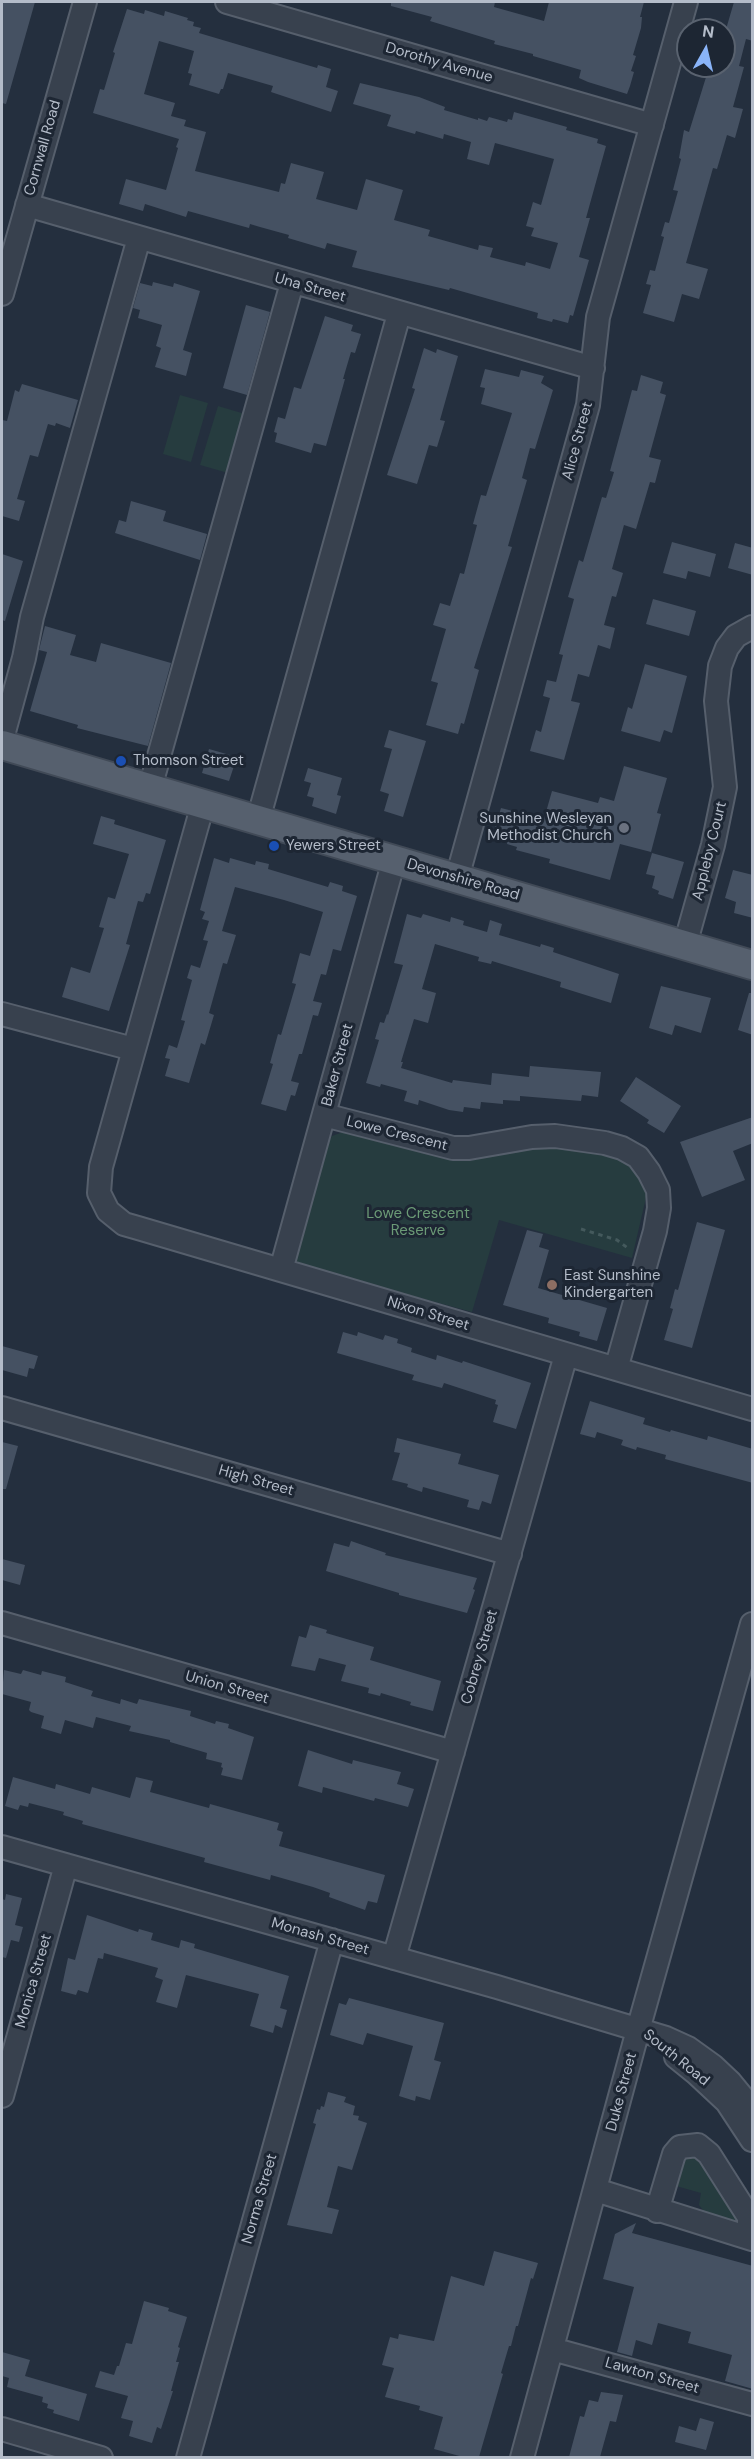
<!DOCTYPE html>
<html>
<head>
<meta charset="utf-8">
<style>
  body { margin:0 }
  #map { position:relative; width:754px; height:2459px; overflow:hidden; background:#242f3e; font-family:"DM Sans",sans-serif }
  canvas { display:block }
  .frame { position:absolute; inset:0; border:3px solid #b4bcc9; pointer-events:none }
  .north { position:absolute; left:676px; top:18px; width:60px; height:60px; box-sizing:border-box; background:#1d2633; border:2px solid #59626f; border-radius:50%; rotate:8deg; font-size:16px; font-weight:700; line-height:24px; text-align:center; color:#b4bcc9 }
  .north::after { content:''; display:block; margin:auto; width:21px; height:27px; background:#8ab4f8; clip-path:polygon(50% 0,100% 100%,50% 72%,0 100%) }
</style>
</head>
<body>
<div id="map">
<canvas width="754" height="2459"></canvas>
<div class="frame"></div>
<div class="north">N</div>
</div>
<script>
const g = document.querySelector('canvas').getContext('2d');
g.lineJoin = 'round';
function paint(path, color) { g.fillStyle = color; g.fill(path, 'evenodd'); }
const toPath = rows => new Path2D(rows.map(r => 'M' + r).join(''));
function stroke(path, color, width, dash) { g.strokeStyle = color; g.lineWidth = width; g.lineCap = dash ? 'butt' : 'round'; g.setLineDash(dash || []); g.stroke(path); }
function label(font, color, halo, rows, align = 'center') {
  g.font = font + ' "DM Sans",sans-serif'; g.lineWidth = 6; g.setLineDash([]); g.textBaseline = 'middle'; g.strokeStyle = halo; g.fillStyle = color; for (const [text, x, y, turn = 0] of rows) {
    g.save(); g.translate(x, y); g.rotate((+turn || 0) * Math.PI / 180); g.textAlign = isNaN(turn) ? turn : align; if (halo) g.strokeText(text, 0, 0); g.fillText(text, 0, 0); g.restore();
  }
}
const green = toPath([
  [180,395,208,403,191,462,163,454],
  [218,406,245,414,228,473,200,465],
  [346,1131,602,1152,633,1165,648,1189,632,1258,499,1220,472,1312,302,1266,296,1263,295,1257,326,1145,332,1136],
  [695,2151,741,2216,739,2226,706,2214,699,2205,701,2193,669,2184,674,2164]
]);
const building = toPath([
  [2,2,35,2,6,104,2,103],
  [391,2,495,2,494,7,544,21,549,2,644,2,640,17,642,17,641,28,633,55,636,56,631,71,634,72,630,86,627,94,588,82,579,78,581,70,533,56,533,54,494,44,495,41,430,21,432,17,391,6],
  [734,2,753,2,753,41,746,39,739,66,744,67,733,107,743,109,735,138,727,135,717,169,713,168,686,263,708,269,699,299,682,294,674,322,643,313,651,285,646,284,650,270,655,271,664,237,661,236,665,222,669,223,678,191,673,190,681,159,679,158,684,130,689,132,707,74,711,75,713,66,724,66,724,36],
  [127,9,144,14,145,10,164,16,165,11,188,18,187,20,194,22,193,26,201,28,199,33,317,68,318,65,331,69,326,87,338,91,331,112,271,92,273,86,228,73,223,89,221,89,219,94,189,85,192,74,188,73,194,51,159,41,144,94,175,103,171,116,186,120,184,126,206,132,195,171,279,192,281,183,285,184,291,163,324,172,316,199,357,210,366,179,403,190,394,220,430,230,428,236,478,250,479,245,493,248,490,257,525,266,526,262,550,269,558,243,531,236,534,228,526,226,533,202,541,205,554,159,495,143,489,165,467,159,471,142,444,134,443,139,416,131,415,134,387,126,391,115,353,104,360,83,419,97,445,107,444,110,478,120,478,118,487,121,489,117,507,122,508,119,512,120,514,112,567,127,566,130,598,139,597,143,606,146,586,218,590,218,579,257,589,260,573,316,570,315,568,323,553,319,552,322,537,318,538,313,450,288,449,290,436,287,352,267,357,251,327,243,325,249,288,238,289,235,260,227,250,224,249,228,188,211,186,217,145,204,143,211,119,204,126,179,166,190,178,148,176,147,179,139,93,113,100,89,104,90,115,53,113,52],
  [153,282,173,287,174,283,200,291,183,350,192,353,186,376,155,367,161,348,156,346,162,325,138,318,140,310,133,308,140,283,152,286],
  [246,305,270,312,247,395,223,388],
  [325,316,353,325,351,331,361,334,355,353,351,352,343,379,345,379,326,446,314,443,311,453,275,442,277,433,274,432,278,417,285,419,294,387,301,389],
  [424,348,436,353,437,349,458,356,440,420,445,421,437,447,429,445,417,484,387,475,415,389,412,388],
  [485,369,519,377,521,370,544,376,541,383,553,390,535,449,530,448,522,478,527,480,508,546,512,547,474,668,479,670,464,724,461,723,458,734,426,725,438,683,431,681,446,629,433,625,440,603,450,606,460,573,464,574,477,525,473,524,481,495,486,496,512,413,481,404,485,388,480,387],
  [641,375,663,382,660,393,666,395,649,457,661,460,655,483,650,482,636,529,624,525,612,569,623,573,616,597,612,596,604,625,615,628,610,649,598,645,589,677,578,674,571,701,580,703,564,760,530,751,536,730,541,732,550,698,543,696,547,680,556,682,563,655,559,654,574,599,568,597,579,560,583,562,602,497,606,498,614,472,610,471,628,405,632,390,637,391],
  [22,384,78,400,70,428,56,423,55,426,48,424,38,457,30,455,17,499,25,501,19,521,2,516,2,420,7,421,15,390,19,392],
  [131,501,166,511,163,521,207,534,200,560,115,533,119,520,126,522],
  [672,542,716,554,710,577,688,571,686,579,663,573],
  [735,543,753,548,753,575,728,568],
  [2,554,23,561,5,621,2,620],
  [653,599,696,611,689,636,646,624],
  [45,626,76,635,70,655,96,662,101,643,171,663,148,746,77,728,78,725,30,711,47,652,39,650],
  [645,664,687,676,672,733,664,730,660,742,621,731,628,707,632,709],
  [389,730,426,741,403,817,384,811,389,794,380,791,392,749,384,747],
  [209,749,237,757,229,781,202,773],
  [624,766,667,778,657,813,661,814,651,852,620,844,610,880,549,863,550,859,516,850,517,847,507,844,508,838,493,834,501,808,544,819,552,791,598,803,600,797,614,801],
  [308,768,342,778,337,795,341,796,336,814,312,806,314,798,307,796,311,783,304,781],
  [101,816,115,820,114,824,166,840,150,894,146,893,143,902,138,901,126,944,130,945,109,1011,62,997,71,967,90,973,104,928,99,927,108,897,115,899,129,854,93,844],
  [652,853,684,862,673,899,658,894,659,891,652,888,655,876,646,874],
  [214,858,229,863,230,858,255,865,256,861,269,864,268,869,328,887,330,882,343,886,342,891,357,896,341,951,333,949,326,975,321,974,313,1001,322,1003,318,1016,313,1015,302,1054,299,1054,291,1081,299,1083,295,1096,291,1095,286,1111,261,1104,273,1064,270,1063,278,1034,281,1035,296,984,292,983,300,953,310,956,323,912,284,900,235,887,222,931,236,935,227,964,223,963,209,1013,214,1015,205,1045,201,1043,189,1083,165,1076,170,1059,165,1058,169,1045,177,1048,185,1021,181,1020,192,980,187,978,191,965,200,968,208,941,203,940,209,921,202,919,205,912,200,910],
  [733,870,753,875,753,918,734,913,736,902,725,898],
  [407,914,421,918,423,914,450,922,451,917,464,921,463,925,487,932,490,920,502,924,499,935,540,947,541,944,554,948,553,952,619,974,611,1003,560,987,561,982,492,961,491,964,478,961,479,957,435,944,422,989,436,993,428,1023,414,1019,401,1062,403,1062,401,1068,452,1083,453,1080,491,1085,492,1073,529,1077,530,1066,601,1072,598,1097,582,1095,581,1101,520,1096,520,1101,503,1100,503,1104,481,1102,480,1109,464,1107,463,1112,449,1110,419,1100,418,1105,404,1101,407,1091,381,1084,380,1087,366,1083,379,1040,375,1039,380,1022,384,1023,387,1014,388,1015,403,965,394,963],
  [661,986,711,998,701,1033,675,1025,672,1035,649,1028],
  [749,993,753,993,753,1035,738,1030],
  [636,1077,681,1106,664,1133,647,1123,649,1120,620,1101],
  [753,1117,753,1143,733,1151,745,1180,702,1197,680,1142],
  [697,1222,725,1230,692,1348,664,1340,673,1309,670,1308,675,1289,678,1290],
  [527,1230,543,1234,539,1247,549,1250,538,1288,607,1308,597,1341,579,1336,580,1332,548,1323,549,1318,503,1305],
  [343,1332,357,1336,358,1332,383,1340,385,1335,398,1339,397,1343,412,1348,411,1352,436,1360,437,1355,462,1363,463,1361,531,1383,516,1429,493,1422,498,1405,495,1404,496,1400,444,1383,442,1388,412,1380,414,1375,337,1353],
  [2,1346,38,1356,34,1369,29,1368,27,1377,2,1370],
  [590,1401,645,1418,643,1424,670,1432,671,1430,707,1440,708,1436,753,1449,753,1483,665,1459,666,1455,637,1447,636,1450,621,1445,623,1440,597,1432,595,1438,580,1434],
  [397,1438,461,1454,458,1464,499,1475,491,1504,482,1501,479,1510,467,1507,469,1500,423,1487,422,1492,407,1487,408,1484,392,1480,400,1453,394,1452],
  [2,1442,18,1446,6,1489,2,1489],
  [351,1541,386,1553,385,1555,477,1578,473,1589,475,1590,467,1613,399,1595,399,1593,326,1571,334,1543,349,1547],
  [2,1559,25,1565,20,1585,2,1580],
  [310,1625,327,1630,326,1633,374,1647,370,1660,441,1681,433,1711,410,1705,411,1702,381,1693,380,1696,368,1693,369,1688,341,1681,346,1665,319,1658,315,1671,291,1666,299,1636,306,1638],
  [4,1670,21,1674,23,1670,41,1675,42,1671,66,1677,65,1682,93,1691,91,1696,120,1704,121,1699,137,1704,139,1699,191,1711,190,1716,215,1724,216,1721,229,1724,228,1728,254,1737,242,1780,221,1775,223,1768,221,1767,222,1763,206,1759,207,1753,170,1742,170,1740,129,1731,131,1726,96,1717,93,1728,65,1720,61,1734,41,1728,44,1716,31,1712,29,1710,31,1702,2,1694],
  [308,1750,352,1764,353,1760,401,1772,397,1784,414,1789,408,1807,375,1798,374,1801,323,1787,322,1793,298,1786],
  [13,1777,55,1789,56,1784,90,1794,92,1787,130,1798,136,1777,153,1781,150,1792,209,1808,210,1804,279,1823,277,1830,283,1832,279,1846,385,1875,377,1903,368,1901,365,1910,329,1897,330,1893,313,1887,271,1875,270,1880,204,1862,205,1858,82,1824,83,1821,63,1815,64,1812,29,1803,28,1807,20,1805,18,1810,5,1806],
  [6,1894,22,1898,15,1925,23,1927,19,1942,11,1940,6,1958,2,1957,2,1899,5,1900],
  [87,1915,138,1932,139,1929,153,1933,151,1940,179,1948,181,1940,195,1944,194,1948,289,1976,280,2008,287,2010,282,2028,275,2025,273,2033,250,2026,259,1994,186,1975,177,2008,156,2002,163,1980,155,1977,158,1968,104,1953,103,1959,98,1958,88,1993,78,1990,76,1995,61,1991,68,1958,75,1960],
  [349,1998,444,2023,434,2060,441,2062,430,2100,416,2096,415,2101,399,2096,413,2046,367,2033,363,2045,330,2035,339,2003,346,2005],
  [328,2092,346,2097,344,2102,355,2106,353,2115,359,2116,358,2120,367,2123,352,2170,338,2166,327,2207,339,2210,332,2234,287,2225,316,2124,313,2123,317,2109,320,2110,321,2106,324,2107],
  [636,2223,632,2233,753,2266,753,2389,725,2381,732,2355,688,2343,691,2332,658,2323,652,2345,636,2340,632,2356,617,2352,634,2287,603,2279,615,2234],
  [494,2251,538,2263,533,2279,531,2278,518,2326,516,2326,511,2346,509,2346,501,2373,503,2374,479,2457,463,2457,434,2449,443,2417,419,2410,420,2406,385,2397,394,2368,382,2365,390,2337,398,2339,399,2334,434,2341,451,2276,484,2286],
  [144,2301,169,2308,168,2311,187,2317,178,2347,180,2348,176,2362,179,2362,171,2391,173,2391,161,2429,157,2427,152,2443,129,2436,133,2421,121,2418,128,2396,95,2387,100,2371,114,2375,117,2366,119,2366,126,2343,132,2344],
  [2,2352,30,2360,25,2376,87,2394,79,2421,53,2413,54,2410,47,2408,48,2404,42,2402,43,2397,7,2387,9,2378,2,2376],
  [601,2392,623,2395,616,2422,610,2421,600,2457,569,2457,580,2416,584,2417,589,2400,598,2402],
  [700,2418,714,2422,706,2450,675,2442,679,2426,696,2431]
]);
const path = toPath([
  [581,1229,617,1240,629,1249]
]);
const minor = toPath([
  [227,2,652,125],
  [27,205,593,368],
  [2,294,85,2],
  [2,739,24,658,32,617,139,238],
  [150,788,292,283],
  [203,804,101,1167,99,1193,108,1211,124,1224,138,1228,752,1409],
  [258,820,399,314],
  [457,878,588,405,598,317,686,2],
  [685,945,713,845,725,787,716,701,720,666,727,648,736,636,752,627],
  [2,1014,133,1049],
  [324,1115,453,1148,469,1148,532,1137,555,1136,605,1143,622,1148,638,1157,649,1172,658,1190,659,1208,655,1231,616,1369],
  [281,1270,394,860],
  [2,1408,510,1554],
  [2,1623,453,1752],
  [2,1847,497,1987,666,2038,688,2048,713,2066,730,2082,752,2109],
  [394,1958,566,1355],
  [676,2057,697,2074,727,2102,752,2140],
  [2,2096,66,1865],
  [596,2190,752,2239],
  [657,2211,674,2154,680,2147,698,2145,709,2154,749,2217,749,2226,744,2236],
  [552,2349,752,2404],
  [2,2429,101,2458],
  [188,2458,332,1940],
  [522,2458,638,2030,752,1624]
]);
const major = toPath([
  [2,745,752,965]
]);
const markers = [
  [121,761,6,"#1a4fb4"],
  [624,828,6,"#6b7280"],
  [274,846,6,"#1a4fb4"],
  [552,1285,6,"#8d6e63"]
];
const streetNames = [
  ["Dorothy Avenue",439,63,16],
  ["Cornwall Road",43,148,-74],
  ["Una Street",310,288,16],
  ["Alice Street",578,441,-75],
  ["Appleby Court",710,851,-76],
  ["Devonshire Road",463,880,16],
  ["Baker Street",338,1065,-75],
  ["Lowe Crescent",397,1134,14],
  ["Nixon Street",428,1314,17],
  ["High Street",256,1481,16],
  ["Cobrey Street",480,1657,-74],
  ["Union Street",227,1688,16],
  ["Monash Street",320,1937,16],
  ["Monica Street",34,1981,-74],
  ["South Road",676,2058,39],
  ["Duke Street",622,2092,-75],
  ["Norma Street",260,2199,-74],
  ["Lawton Street",652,2376,16]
];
const poiNames = [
  ["Thomson Street",133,761],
  ["Sunshine Wesleyan",612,819,"right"],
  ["Methodist Church",612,836,"right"],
  ["Yewers Street",286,846],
  ["East Sunshine",564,1276],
  ["Kindergarten",564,1293]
];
const parkNames = [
  ["Lowe Crescent",418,1214],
  ["Reserve",418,1231]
];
paint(green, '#263c3f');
paint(building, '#455162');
stroke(minor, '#565f6c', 26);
stroke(major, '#414a57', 32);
stroke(path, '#44595c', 3, [4.5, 4.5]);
stroke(minor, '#38414e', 22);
stroke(major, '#56606e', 28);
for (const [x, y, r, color] of markers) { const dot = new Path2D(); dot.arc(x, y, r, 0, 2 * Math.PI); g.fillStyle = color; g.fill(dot); stroke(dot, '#1d2633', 2); }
label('15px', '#b4bcc9', '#1d2633', streetNames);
label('15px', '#b4bcc9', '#1d2633', poiNames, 'left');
label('15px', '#6b9a76', '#1d2633', parkNames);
</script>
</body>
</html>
